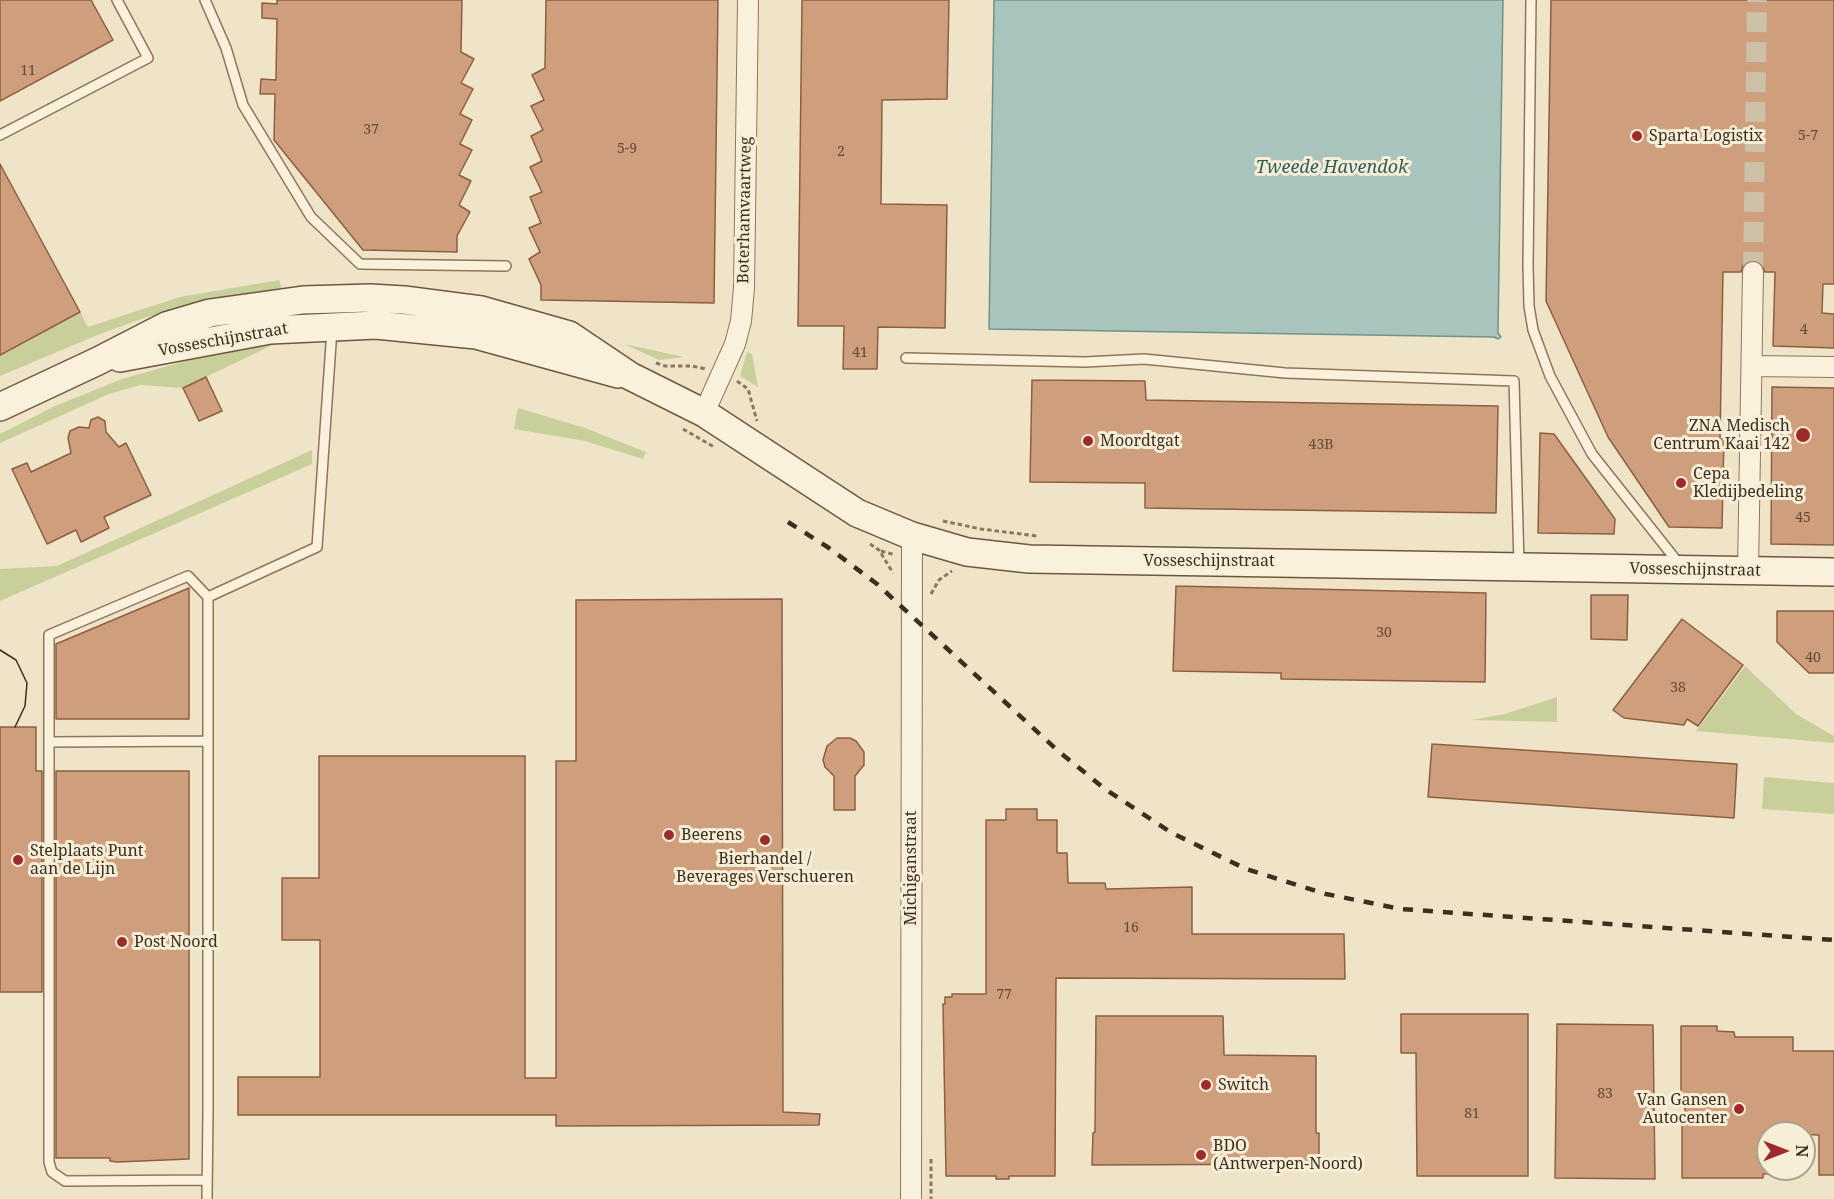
<!DOCTYPE html>
<html>
<head>
<meta charset="utf-8">
<style>
  body { margin:0 }
  #map { position:relative; width:1834px; height:1199px; overflow:hidden; background:#f0e4c8; font-family:"Noto Serif",serif }
  canvas { display:block }
  .north { position:absolute; left:1756px; top:1121px; width:60px; height:60px; box-sizing:border-box; background:#f7eed8; border:2px solid #ada18e; border-radius:50%; rotate:90deg; font-size:16px; font-weight:700; line-height:24px; text-align:center; color:#3d2e20 }
  .north::after { content:''; display:block; margin:auto; width:21px; height:27px; background:#9e2a2b; clip-path:polygon(50% 0,100% 100%,50% 72%,0 100%) }
</style>
</head>
<body>
<div id="map">
<canvas width="1834" height="1199"></canvas>
<div class="north">N</div>
</div>
<script>
const g = document.querySelector('canvas').getContext('2d');
g.lineJoin = 'round';
function paint(path, color) { g.fillStyle = color; g.fill(path, 'evenodd'); }
const toPath = rows => new Path2D(rows.map(r => 'M' + r).join(''));
function stroke(path, color, width, dash) { g.strokeStyle = color; g.lineWidth = width; g.lineCap = dash ? 'butt' : 'round'; g.setLineDash(dash || []); g.stroke(path); }
function label(font, color, halo, rows, align = 'center') {
  g.font = font + ' "Noto Serif",serif'; g.lineWidth = 6; g.setLineDash([]); g.textBaseline = 'middle'; g.strokeStyle = halo; g.fillStyle = color; for (const [text, x, y, turn = 0] of rows) {
    g.save(); g.translate(x, y); g.rotate((+turn || 0) * Math.PI / 180); g.textAlign = isNaN(turn) ? turn : align; if (halo) g.strokeText(text, 0, 0); g.fillText(text, 0, 0); g.restore();
  }
}
const green = toPath([
  [279,280,282,289,224,299,147,317,100,334,0,376,0,355,80,312,88,327,180,297],
  [281,341,183,388,141,385,109,394,0,443,0,434,55,406,122,379,231,348],
  [624,344,684,357,659,360],
  [747,352,752,354,758,387,740,376],
  [518,408,585,428,646,452,643,459,585,441,514,429],
  [312,450,312,464,0,601,0,569,57,566],
  [1745,666,1796,714,1834,736,1834,743,1696,731],
  [1557,697,1557,722,1471,720,1505,714],
  [1764,777,1834,783,1834,814,1762,809]
]);
const water = toPath([
  [994,0,1503,0,1498,333,1501,337,1498,339,1494,337,989,329,994,0]
]);
const building = toPath([
  [0,0,91,0,113,40,0,101,0,0],
  [277,0,462,0,461,52,474,59,461,83,473,89,460,114,472,120,460,144,472,150,459,175,471,181,459,205,470,212,457,236,457,252,363,250,274,140,275,94,260,94,261,79,276,80,277,19,262,18,262,3,277,4,277,0],
  [546,0,718,0,714,303,541,300,541,285,529,259,540,252,529,228,541,223,530,197,542,192,530,167,542,161,531,136,543,130,531,106,544,100,532,75,545,68,546,0],
  [802,0,949,0,947,99,882,100,881,204,947,205,945,328,878,327,877,369,843,369,844,326,798,326,802,0],
  [1551,0,1834,0,1834,284,1823,284,1822,313,1834,314,1834,348,1773,346,1775,272,1765,272,1760,262,1753,260,1743,265,1741,272,1723,272,1720,439,1724,439,1722,528,1669,527,1608,437,1546,301,1551,0],
  [0,164,80,312,0,355,0,164],
  [206,377,222,411,199,421,183,388,206,377],
  [1032,380,1145,381,1146,400,1498,406,1496,513,1145,508,1145,483,1030,482,1032,380],
  [1772,387,1834,388,1834,545,1771,544,1772,387],
  [98,417,105,421,106,432,119,447,126,443,151,495,104,517,109,528,81,542,76,530,47,544,12,469,27,463,31,472,71,453,68,438,70,431,79,427,89,428,91,420,98,417],
  [1540,433,1554,434,1615,519,1614,534,1538,533,1540,433],
  [1176,586,1486,593,1485,682,1281,679,1281,673,1173,671,1176,586],
  [189,588,189,719,56,719,56,644,189,588],
  [1591,595,1628,595,1627,640,1591,639,1591,595],
  [782,599,783,1112,820,1114,819,1125,556,1126,556,1115,238,1115,238,1077,320,1077,320,940,282,940,282,878,319,878,319,756,525,756,525,1078,556,1078,556,761,576,761,576,600,782,599],
  [1777,611,1834,611,1834,673,1809,673,1777,642,1777,611],
  [1682,619,1743,665,1698,726,1687,719,1684,725,1624,718,1613,710,1682,619],
  [0,727,36,727,36,771,42,771,42,992,0,992,0,727],
  [837,738,850,738,856,741,864,752,864,765,855,776,855,810,834,810,834,776,825,767,823,760,827,746,837,738],
  [1432,744,1737,764,1734,818,1428,797,1432,744],
  [56,771,189,771,189,1159,117,1162,110,1161,110,1158,56,1158,56,771],
  [1006,809,1037,809,1037,820,1057,820,1057,853,1067,853,1068,883,1105,883,1106,889,1192,887,1192,934,1344,934,1345,979,1056,978,1055,1176,1009,1176,1009,1179,996,1179,996,1176,946,1176,943,1004,945,1004,945,997,952,997,952,994,986,994,986,820,1006,820,1006,809],
  [1401,1014,1528,1014,1528,1176,1417,1176,1416,1053,1401,1053,1401,1014],
  [1096,1016,1223,1016,1224,1055,1316,1056,1316,1133,1319,1133,1319,1164,1092,1165,1093,1133,1095,1132,1096,1016],
  [1557,1024,1653,1025,1655,1179,1555,1178,1557,1024],
  [1681,1026,1717,1026,1717,1031,1734,1032,1735,1037,1793,1037,1793,1051,1834,1051,1834,1175,1819,1175,1819,1135,1768,1133,1768,1174,1763,1174,1763,1178,1682,1178,1682,1122,1685,1122,1685,1097,1681,1096,1681,1026]
]);
const streetTunnel = toPath([
  [1753,272,1757,0]
]);
const path = toPath([
  [656,363,665,366,692,366,706,369],
  [737,381,748,389,757,421],
  [683,429,714,447],
  [943,521,981,529,1037,536],
  [870,544,879,550,893,573],
  [881,551,895,555],
  [931,594,939,580,952,571],
  [931,1159,931,1199]
]);
const lane = toPath([
  [205,0,226,48,243,105,311,217,360,264,506,266],
  [1531,0,1528,266,1529,306,1533,330,1550,376,1592,454,1680,565],
  [0,135,148,58,117,0],
  [906,358,1085,362,1144,359,1285,373,1514,381,1519,565],
  [208,597,317,547,332,329],
  [49,742,208,741],
  [207,1199,208,1111,208,597,188,576,49,635,49,1162,52,1172,65,1181,207,1180]
]);
const street = toPath([
  [1752,366,1834,367],
  [704,413,735,344,741,321,744,288,748,0],
  [1748,571,1753,272],
  [911,1199,912,536]
]);
const secondary = toPath([
  [120,358,270,330,376,325,476,335,618,374],
  [0,407,98,361,166,326,210,313,303,300,370,298,404,300,481,310,569,335,630,376,704,413,857,513,912,536,967,552,1029,559,1834,572]
]);
const tram = toPath([
  [0,650,16,660,27,683,25,706,15,727]
]);
const rail = toPath([
  [788,522,829,548,877,584,1057,750,1105,789,1172,833,1246,869,1326,894,1401,909,1834,940]
]);
const markers = [
  [1637,136,6,"#9e2a2b"],
  [1803,435,8,"#9e2a2b"],
  [1088,441,6,"#9e2a2b"],
  [1681,483,6,"#9e2a2b"],
  [669,835,6,"#9e2a2b"],
  [765,840,6,"#9e2a2b"],
  [18,860,6,"#9e2a2b"],
  [122,942,6,"#9e2a2b"],
  [1206,1085,6,"#9e2a2b"],
  [1739,1109,6,"#9e2a2b"],
  [1201,1155,6,"#9e2a2b"]
];
const numberNames = [
  ["11",28,71],
  ["37",371,130],
  ["5-7",1808,136],
  ["5-9",627,149],
  ["2",841,152],
  ["4",1804,330],
  ["41",860,353],
  ["43B",1321,445],
  ["45",1803,518],
  ["30",1384,633],
  ["40",1813,658],
  ["38",1678,688],
  ["16",1131,928],
  ["77",1004,995],
  ["83",1605,1094],
  ["81",1472,1114]
];
const poiNames = [
  ["Sparta Logistix",1649,136],
  ["ZNA Medisch",1790,426,"right"],
  ["Centrum Kaai 142",1790,444,"right"],
  ["Moordtgat",1100,441],
  ["Cepa",1693,474],
  ["Kledijbedeling",1693,492],
  ["Beerens",681,835],
  ["Stelplaats Punt",30,851],
  ["aan de Lijn",30,869],
  ["Bierhandel /",765,859,"center"],
  ["Beverages Verschueren",765,877,"center"],
  ["Post Noord",134,942],
  ["Switch",1218,1085],
  ["Van Gansen",1727,1100,"right"],
  ["Autocenter",1727,1118,"right"],
  ["BDO",1213,1146],
  ["(Antwerpen-Noord)",1213,1164]
];
const streetNames = [
  ["Boterhamvaartweg",745,210,-89],
  ["Vosseschijnstraat",223,340,-10],
  ["Vosseschijnstraat",1209,561],
  ["Vosseschijnstraat",1695,570,1],
  ["Michiganstraat",911,868,-90]
];
const waterNames = [
  ["Tweede Havendok",1332,168]
];
paint(green, '#c9cf9b');
paint(water, '#a9c4bc');
stroke(water, '#6f938a', 1.5);
paint(building, '#cf9f7d');
stroke(building, '#8d5f41', 1.5);
stroke(streetTunnel, '#ccc0a6', 20, [20, 10]);
stroke(lane, '#8d765c', 12);
stroke(street, '#8d765c', 22);
stroke(secondary, '#6f573f', 30);
stroke(path, '#8d765c', 3, [4.5, 3]);
stroke(lane, '#faf1dc', 9);
stroke(street, '#faf1dc', 20);
stroke(secondary, '#faf1dc', 27);
stroke(tram, '#3d2e20', 1.5);
stroke(rail, '#3d2e20', 4.5, [10, 10]);
for (const [x, y, r, color] of markers) { const dot = new Path2D(); dot.arc(x, y, r, 0, 2 * Math.PI); g.fillStyle = color; g.fill(dot); stroke(dot, '#f7eed8', 2); }
label('14px', '#624a37', null, numberNames);
label('16px', '#3d2e20', '#f7eed8', poiNames, 'left');
label('16px', '#3d2e20', '#f7eed8', streetNames);
label('italic 18px', '#2f5d5a', '#f7eed8', waterNames);
</script>
</body>
</html>
